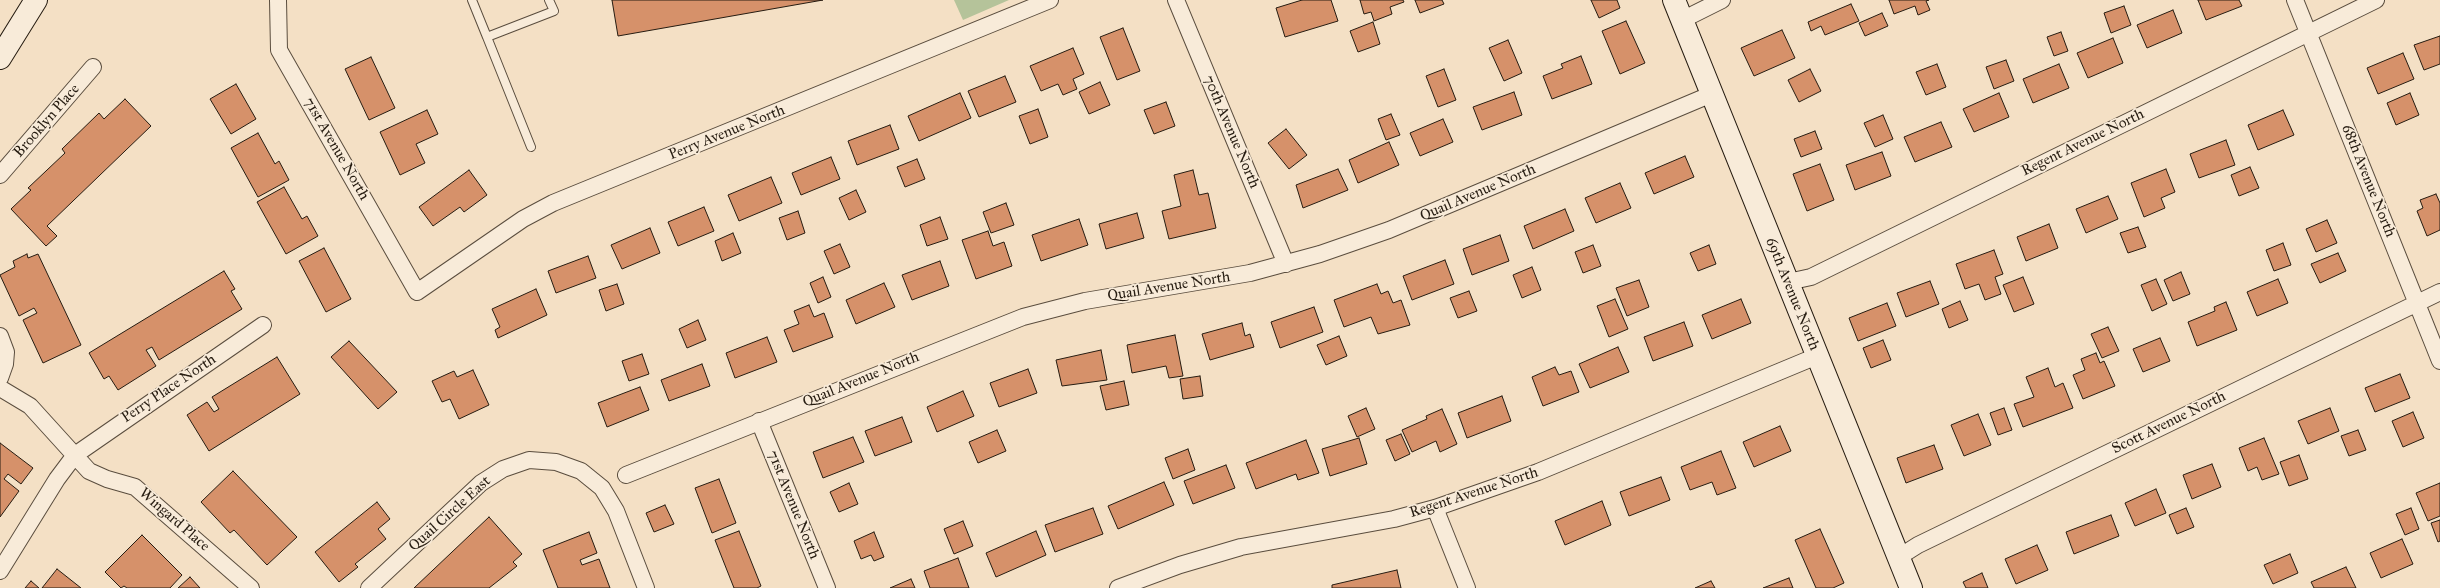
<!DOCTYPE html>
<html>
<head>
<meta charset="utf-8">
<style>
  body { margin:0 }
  canvas { display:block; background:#f4e0c5 }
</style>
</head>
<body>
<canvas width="2440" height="588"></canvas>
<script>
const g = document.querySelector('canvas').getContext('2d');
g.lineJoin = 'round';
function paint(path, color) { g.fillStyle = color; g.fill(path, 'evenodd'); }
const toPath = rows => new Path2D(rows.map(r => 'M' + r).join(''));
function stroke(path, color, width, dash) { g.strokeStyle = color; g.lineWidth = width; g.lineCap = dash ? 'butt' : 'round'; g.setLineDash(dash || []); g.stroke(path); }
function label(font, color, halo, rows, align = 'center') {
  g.font = font + ' "IM FELL Great Primer",serif'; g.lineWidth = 3.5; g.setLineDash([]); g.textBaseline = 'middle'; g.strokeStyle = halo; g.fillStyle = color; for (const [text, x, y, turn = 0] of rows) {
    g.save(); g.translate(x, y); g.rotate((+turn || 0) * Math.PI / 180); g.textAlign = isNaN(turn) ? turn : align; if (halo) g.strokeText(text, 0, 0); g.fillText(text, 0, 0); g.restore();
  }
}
const green = toPath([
  [954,0,1009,0,963,20]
]);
const building = toPath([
  [612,0,823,0,618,36,612,0],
  [1302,0,1331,0,1338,21,1285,37,1276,8,1302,0],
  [1360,0,1403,0,1404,2,1390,7,1392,14,1374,21,1371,12,1364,14,1360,0],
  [1415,0,1442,0,1444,4,1420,13,1415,0],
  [1591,0,1617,0,1620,8,1599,18,1591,0],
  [1889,0,1929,0,1926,1,1930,10,1918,15,1915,6,1894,14,1889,0],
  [2198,0,2239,0,2242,6,2206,20,2198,0],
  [1851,4,1859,21,1825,35,1821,26,1811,31,1808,22,1851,4],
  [2124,6,2131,25,2111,33,2104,13,2124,6],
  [2173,10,2182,33,2147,48,2137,25,2173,10],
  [1882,13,1888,26,1865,36,1859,23,1882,13],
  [1626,21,1645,63,1620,74,1602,31,1626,21],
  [1373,22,1380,44,1358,52,1350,31,1373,22],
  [1123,28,1140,71,1117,80,1100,37,1123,28],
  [1782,30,1795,58,1754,76,1741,48,1782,30],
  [2061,32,2068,51,2054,56,2047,37,2061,32],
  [2440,36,2440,64,2424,70,2414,45,2440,36],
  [2113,38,2123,63,2088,78,2077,53,2113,38],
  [1508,40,1522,73,1504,81,1489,48,1508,40],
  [1073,48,1084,74,1073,79,1077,89,1063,95,1058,84,1041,91,1030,66,1073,48],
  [2403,53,2414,79,2378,94,2367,68,2403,53],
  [1581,56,1592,84,1552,99,1543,76,1563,68,1561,64,1581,56],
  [371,57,395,108,369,120,345,69,371,57],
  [2006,60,2014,81,1994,89,1986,67,2006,60],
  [1937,64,1946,87,1926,95,1916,72,1937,64],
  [2059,64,2069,88,2033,103,2023,79,2059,64],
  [1444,69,1456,100,1438,107,1426,76,1444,69],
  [1810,69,1821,91,1799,102,1788,80,1810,69],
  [1005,76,1016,102,979,117,968,91,1005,76],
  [1100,82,1110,105,1089,114,1079,92,1100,82],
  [236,84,256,119,231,134,210,99,236,84],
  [1514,92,1522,115,1482,130,1473,107,1514,92],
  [960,93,971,118,919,141,908,116,960,93],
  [1999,93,2009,117,1974,132,1963,109,1999,93],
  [2410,93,2419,115,2396,125,2387,103,2410,93],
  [125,99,151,126,47,226,57,236,46,246,11,209,31,190,28,188,65,153,62,149,99,113,104,119,125,99],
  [1166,102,1175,126,1154,134,1144,110,1166,102],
  [1038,109,1048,137,1030,144,1019,116,1038,109],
  [427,110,438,134,416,144,425,163,400,175,380,132,427,110],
  [2283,110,2294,135,2258,150,2248,125,2283,110],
  [1391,114,1400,135,1386,140,1378,119,1391,114],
  [1883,115,1893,139,1875,147,1864,123,1883,115],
  [1443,119,1453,142,1420,156,1410,133,1443,119],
  [1941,122,1952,147,1915,162,1904,137,1941,122],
  [890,125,899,149,857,165,848,141,890,125],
  [1286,129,1307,155,1289,169,1268,143,1286,129],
  [1815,131,1822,149,1801,157,1794,139,1815,131],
  [258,133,275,164,279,161,289,180,258,197,231,148,258,133],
  [2226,140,2235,165,2199,178,2190,154,2226,140],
  [1389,142,1399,165,1358,183,1349,160,1389,142],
  [1882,152,1891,176,1855,190,1846,165,1882,152],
  [1685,156,1694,177,1654,194,1645,173,1685,156],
  [831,157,840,179,801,195,792,173,831,157],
  [917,159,925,179,905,187,897,167,917,159],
  [1820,164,1834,200,1807,211,1793,174,1820,164],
  [2250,167,2259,188,2239,196,2231,175,2250,167],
  [1338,169,1348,190,1303,208,1296,185,1338,169],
  [2166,169,2175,192,2161,198,2165,208,2144,217,2131,183,2166,169],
  [469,170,487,195,464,212,460,207,433,226,419,207,469,170],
  [1193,170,1199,195,1208,193,1216,228,1169,239,1162,211,1181,206,1174,175,1193,170],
  [771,177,782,203,739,221,728,195,771,177],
  [1620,183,1631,208,1596,223,1585,198,1620,183],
  [284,187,302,219,307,216,318,236,286,254,257,202,284,187],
  [856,190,866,212,849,220,839,198,856,190],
  [2436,194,2440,203,2440,230,2427,236,2417,211,2423,208,2420,200,2436,194],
  [2108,196,2118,219,2086,233,2076,209,2108,196],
  [1006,203,1014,225,991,233,983,212,1006,203],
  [704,207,714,231,678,246,668,222,704,207],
  [1565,209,1574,231,1533,249,1524,226,1565,209],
  [798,211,805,233,787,240,779,218,798,211],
  [1137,213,1144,238,1106,249,1099,224,1137,213],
  [940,217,948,239,927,246,920,225,940,217],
  [1079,219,1088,245,1041,261,1032,235,1079,219],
  [2327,220,2337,243,2316,252,2306,229,2327,220],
  [2049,224,2058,248,2026,261,2017,237,2049,224],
  [2138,227,2146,247,2128,253,2120,233,2138,227],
  [650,228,660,253,622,269,611,245,650,228],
  [988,231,993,246,1004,242,1012,266,976,279,962,240,988,231],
  [733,233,741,253,722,261,715,241,733,233],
  [1500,235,1509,261,1472,275,1463,249,1500,235],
  [2283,243,2291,265,2274,271,2266,250,2283,243],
  [840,244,850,267,834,274,824,251,840,244],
  [1593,245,1601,266,1583,273,1575,252,1593,245],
  [1709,245,1716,264,1698,271,1690,253,1709,245],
  [324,248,351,299,326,312,299,261,324,248],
  [1994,250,2003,274,1995,277,2001,294,1985,300,1979,284,1965,289,1956,264,1994,250],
  [2338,253,2346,271,2320,283,2311,264,2338,253],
  [27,254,28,258,38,254,81,345,43,363,23,320,37,313,34,308,19,316,0,275,15,267,13,261,27,254],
  [588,256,596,278,556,293,548,271,588,256],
  [1445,260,1454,284,1412,300,1403,276,1445,260],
  [940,261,949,286,912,300,902,275,940,261],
  [1532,267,1541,290,1522,298,1513,275,1532,267],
  [224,271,235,289,231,291,242,309,159,360,152,347,146,350,156,366,118,390,109,376,104,379,89,353,224,271],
  [2181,272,2190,294,2173,301,2164,280,2181,272],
  [823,277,831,297,818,303,810,283,823,277],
  [2023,277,2034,304,2014,312,2003,285,2023,277],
  [2156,279,2167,304,2152,311,2141,285,2156,279],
  [2278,279,2288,303,2257,316,2247,292,2278,279],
  [1639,280,1649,307,1627,316,1616,288,1639,280],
  [1930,281,1939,304,1906,317,1897,293,1930,281],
  [884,283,895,307,856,324,846,300,884,283],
  [617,284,624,304,606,311,599,290,617,284],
  [1377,284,1381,294,1388,291,1393,303,1401,300,1410,325,1378,334,1371,317,1344,327,1334,300,1377,284],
  [536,289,547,315,498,338,495,330,500,327,492,309,536,289],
  [1469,291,1477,311,1458,318,1450,298,1469,291],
  [1615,299,1628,329,1609,337,1597,306,1615,299],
  [1741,299,1751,323,1712,339,1702,315,1741,299],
  [1960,301,1968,320,1949,328,1942,309,1960,301],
  [2226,302,2237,330,2197,346,2188,322,2215,311,2214,307,2226,302],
  [1887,303,1896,326,1858,341,1849,318,1887,303],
  [809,305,814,317,824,313,833,337,793,352,784,330,799,324,794,311,809,305],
  [1314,307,1323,332,1280,348,1271,322,1314,307],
  [698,320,706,340,687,348,679,329,698,320],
  [1684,322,1693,346,1653,361,1644,337,1684,322],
  [1242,323,1245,336,1250,334,1254,347,1210,360,1202,334,1242,323],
  [2108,327,2119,351,2102,358,2091,334,2108,327],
  [1175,335,1183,376,1169,378,1166,366,1132,373,1127,345,1175,335],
  [1339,336,1347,356,1326,365,1317,345,1339,336],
  [767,337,777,362,735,378,726,353,767,337],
  [2160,338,2170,361,2143,372,2133,349,2160,338],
  [1883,340,1891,360,1871,368,1863,348,1883,340],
  [349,341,397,392,378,409,331,357,349,341],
  [1618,347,1629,372,1590,388,1579,364,1618,347],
  [1101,350,1107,380,1062,386,1056,360,1101,350],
  [2096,353,2100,363,2104,361,2115,386,2083,399,2073,375,2085,370,2081,359,2096,353],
  [642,354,649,374,629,381,622,361,642,354],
  [277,357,300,394,209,451,187,415,207,402,214,412,219,409,212,397,277,357],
  [702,364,710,386,669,401,661,380,702,364],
  [1555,367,1559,375,1571,371,1579,392,1543,406,1532,377,1555,367],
  [2048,368,2055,387,2063,383,2073,408,2023,427,2014,404,2034,397,2026,377,2048,368],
  [1028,369,1037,393,999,407,990,383,1028,369],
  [473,370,489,405,459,419,450,399,442,402,432,381,454,371,457,377,473,370],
  [2400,374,2410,398,2375,412,2365,388,2400,374],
  [1200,376,1203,396,1183,399,1180,379,1200,376],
  [1124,381,1129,405,1106,410,1100,386,1124,381],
  [640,387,649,410,607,427,598,403,640,387],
  [963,391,974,416,937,432,927,407,963,391],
  [1502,396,1511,421,1467,438,1458,413,1502,396],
  [1366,408,1375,429,1357,437,1348,416,1366,408],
  [2004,408,2012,430,1998,435,1990,413,2004,408],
  [2330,408,2339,431,2308,444,2298,421,2330,408],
  [1442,409,1457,444,1440,452,1436,441,1412,452,1402,430,1427,419,1426,416,1442,409],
  [2413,412,2424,438,2403,447,2392,421,2413,412],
  [1978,414,1991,445,1964,456,1951,425,1978,414],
  [902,417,912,442,875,456,865,431,902,417],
  [1780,426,1791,451,1754,467,1743,442,1780,426],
  [997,430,1006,451,978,463,969,442,997,430],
  [2358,430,2366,450,2349,456,2341,436,2358,430],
  [1401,434,1410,454,1395,461,1386,440,1401,434],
  [853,437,864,462,823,478,813,452,853,437],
  [1359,438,1367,464,1330,476,1322,449,1359,438],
  [2264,438,2279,474,2262,480,2257,467,2248,471,2239,448,2264,438],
  [1306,440,1319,473,1298,480,1296,474,1256,489,1246,463,1306,440],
  [0,443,33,468,21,484,8,474,4,479,19,491,0,517,0,443],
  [1934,445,1943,469,1906,483,1897,458,1934,445],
  [1188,449,1195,470,1173,479,1165,458,1188,449],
  [1721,451,1736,488,1717,495,1712,482,1690,490,1681,467,1721,451],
  [2299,455,2308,479,2289,486,2280,462,2299,455],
  [2212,464,2221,487,2192,499,2183,475,2212,464],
  [1226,465,1235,488,1193,504,1184,481,1226,465],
  [233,471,297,537,267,565,234,530,230,533,201,502,233,471],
  [1661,477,1670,500,1629,516,1620,492,1661,477],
  [719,479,736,523,712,533,695,488,719,479],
  [1164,482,1174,505,1118,529,1108,506,1164,482],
  [849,483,858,504,839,512,830,492,849,483],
  [2440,483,2440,516,2428,521,2416,493,2440,483],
  [2156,489,2166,513,2135,526,2125,503,2156,489],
  [1602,501,1611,525,1565,545,1555,521,1602,501],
  [377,502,390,519,378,529,386,539,355,564,358,567,339,582,315,552,377,502],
  [665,505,674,524,654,532,646,513,665,505],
  [1093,508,1103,534,1055,552,1045,525,1093,508],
  [2186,508,2194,527,2177,534,2169,515,2186,508],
  [2411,508,2419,529,2405,535,2396,514,2411,508],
  [2111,515,2119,536,2074,554,2066,532,2111,515],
  [489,517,522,554,513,562,517,566,489,588,414,588,489,517],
  [2440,520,2440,541,2438,542,2431,523,2440,520],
  [963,521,973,546,954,554,944,529,963,521],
  [1820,529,1844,583,1833,588,1816,588,1795,540,1820,529],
  [739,531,761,586,757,588,734,588,715,540,739,531],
  [1036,531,1046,555,996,577,986,553,1036,531],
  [589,532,597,553,580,560,582,565,599,559,610,588,558,588,543,550,589,532],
  [874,532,884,557,874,561,871,555,861,559,854,541,874,532],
  [142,535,182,575,170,588,127,588,124,586,121,588,105,572,142,535],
  [2402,539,2413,564,2381,578,2370,553,2402,539],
  [2037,545,2048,570,2016,584,2005,559,2037,545],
  [2290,554,2298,573,2273,584,2264,565,2290,554],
  [958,558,969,588,930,588,924,571,958,558],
  [2346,567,2356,588,2314,588,2311,582,2346,567],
  [57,569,81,588,42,588,57,569],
  [1397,570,1401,588,1332,588,1332,585,1397,570],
  [1982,573,1988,588,1966,588,1963,582,1982,573],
  [190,577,200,588,178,588,190,577],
  [1789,578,1793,588,1763,588,1789,578],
  [911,579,915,588,890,588,911,579],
  [31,581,39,588,25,588,31,581],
  [1711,581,1715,588,1695,588,1711,581]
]);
const lane = toPath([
  [472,0,487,37,554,11,549,0],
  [487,37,531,147]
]);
const street = toPath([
  [278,0,279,50,417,292,523,219,553,203,1050,0],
  [1176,0,1286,264],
  [2295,0,2440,361],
  [1682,20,1722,0],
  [0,175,93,67],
  [1788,282,1811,277,2376,0],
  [0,336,6,352,5,364,0,378],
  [0,388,30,406,89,471,107,479,135,487,251,588],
  [759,421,827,588],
  [626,475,1023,317,1085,301,1250,273,1320,254,1389,230,1712,94],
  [1435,508,1467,588],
  [1899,557,1918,545,2440,292],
  [0,571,57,479,75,455,263,325],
  [369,588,481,483,503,469,529,460,556,462,581,471,602,488,616,511,646,588],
  [1118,588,1180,565,1241,547,1394,519,1435,508,1538,472,1817,356]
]);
const secondary = toPath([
  [1674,0,1911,588],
  [0,58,36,0]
]);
const streetNames = [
  ["Brooklyn Place",47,121,-49],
  ["70th Avenue North",1231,132,67],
  ["Perry Avenue North",727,133,-22],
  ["Regent Avenue North",2083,143,-26],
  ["71st Avenue North",336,149,60],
  ["68th Avenue North",2368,181,68],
  ["Quail Avenue North",1478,193,-23],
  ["Quail Avenue North",1169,287,-9],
  ["69th Avenue North",1792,294,68],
  ["Quail Avenue North",861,380,-22],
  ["Perry Place North",169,389,-34],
  ["Scott Avenue North",2169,423,-26],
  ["Regent Avenue North",1474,493,-18],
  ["71st Avenue North",793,505,68],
  ["Quail Circle East",450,514,-42],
  ["Wingard Place",174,520,41]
];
paint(green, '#b5c39a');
paint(building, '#d6916a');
stroke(building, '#261c11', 1);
stroke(lane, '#5a4d3e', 10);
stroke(street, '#5a4d3e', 18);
stroke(secondary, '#261c11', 24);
stroke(lane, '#f8ebd9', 8);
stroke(street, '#f8ebd9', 16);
stroke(secondary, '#f8ebd9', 22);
label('15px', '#261c11', '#f8ebd9', streetNames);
</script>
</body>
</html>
